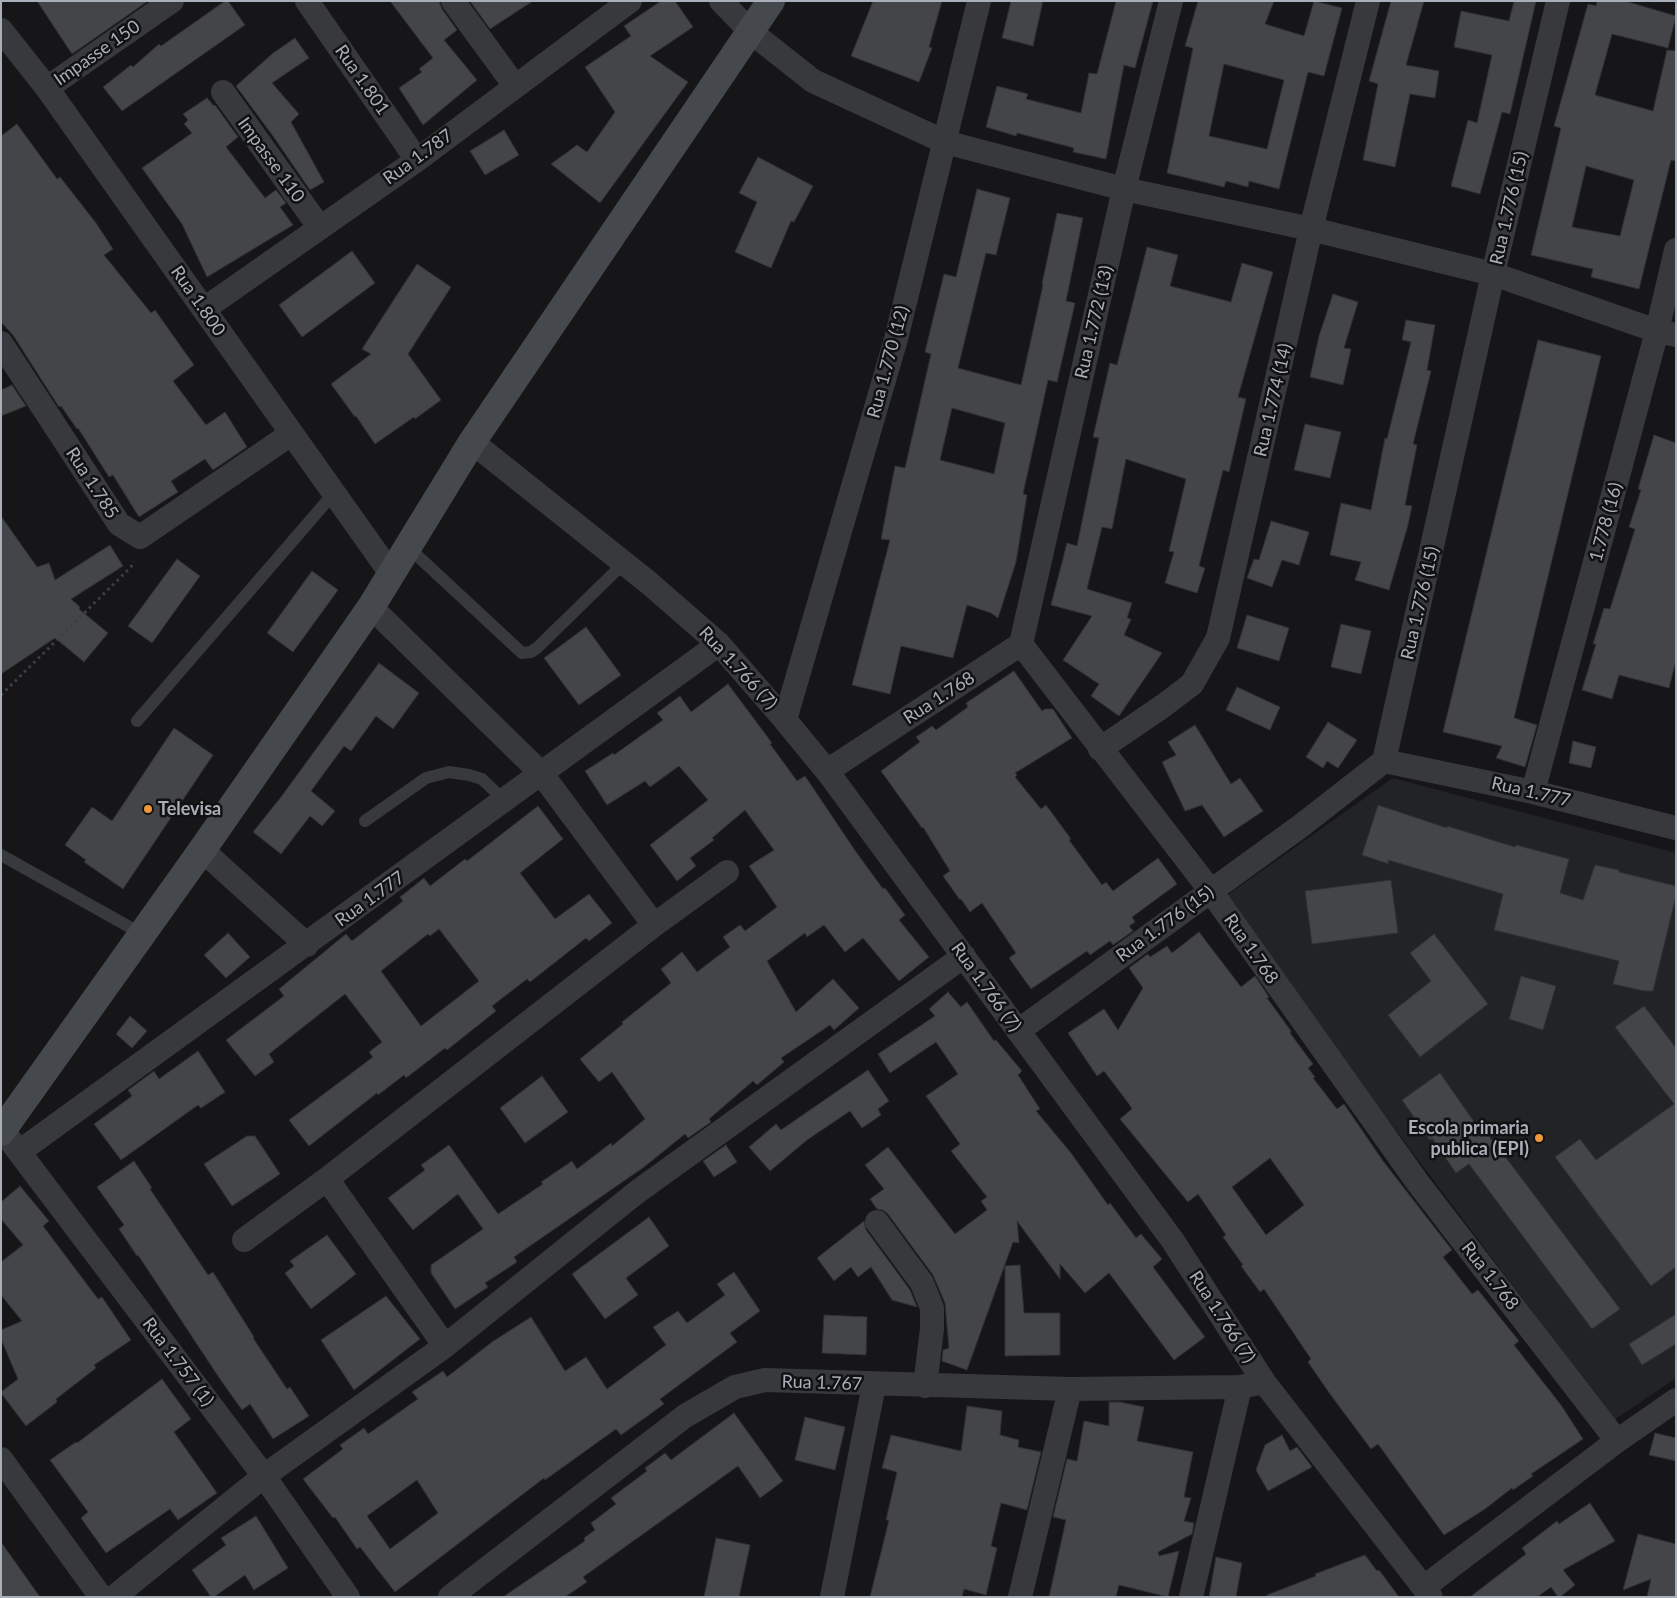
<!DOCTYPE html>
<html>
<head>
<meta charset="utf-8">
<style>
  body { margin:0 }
  #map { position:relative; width:1677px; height:1598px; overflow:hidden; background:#161618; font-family:Lato,sans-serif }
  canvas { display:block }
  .frame { position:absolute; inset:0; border:2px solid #a9afb8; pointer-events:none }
</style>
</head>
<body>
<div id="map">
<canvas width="1677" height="1598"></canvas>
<div class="frame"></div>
</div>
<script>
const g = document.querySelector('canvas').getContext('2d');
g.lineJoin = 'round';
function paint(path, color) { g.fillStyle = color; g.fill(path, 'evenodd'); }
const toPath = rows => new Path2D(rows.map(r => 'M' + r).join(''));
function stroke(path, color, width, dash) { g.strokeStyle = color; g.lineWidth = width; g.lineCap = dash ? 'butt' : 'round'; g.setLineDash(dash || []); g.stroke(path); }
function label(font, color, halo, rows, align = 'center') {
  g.font = font + ' Lato,sans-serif'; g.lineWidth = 5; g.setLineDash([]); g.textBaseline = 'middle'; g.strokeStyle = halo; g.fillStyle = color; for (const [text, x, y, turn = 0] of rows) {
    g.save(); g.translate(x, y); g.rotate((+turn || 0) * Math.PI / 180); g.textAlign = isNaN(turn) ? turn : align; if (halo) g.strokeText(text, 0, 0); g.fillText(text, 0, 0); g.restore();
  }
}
const built = toPath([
  [1393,778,1676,853,1676,1378,1614,1420,1222,899]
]);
const building = toPath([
  [37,1,148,1,72,54,37,1],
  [225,1,228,1,245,25,122,111,103,87,131,65,133,67,159,44,161,46,225,1],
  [390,1,439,1,442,9,457,30,444,40,477,80,423,125,399,88,422,72,419,69,433,58,390,1],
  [470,1,533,1,490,29,470,1],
  [661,1,675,1,693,27,650,56,688,82,600,203,551,164,577,145,587,152,615,112,585,67,631,36,624,26,661,1],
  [873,1,942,1,929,47,932,48,919,82,851,56,873,1],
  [1011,1,1043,1,1033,46,1002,38,1011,1],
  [1116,1,1153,1,1135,68,1124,65,1106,159,1073,152,1074,148,1017,133,1016,136,986,127,997,86,1028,94,1026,99,1081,113,1089,73,1097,74,1116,1],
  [1198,1,1274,1,1265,24,1304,36,1314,1,1342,8,1324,76,1308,72,1279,189,1249,181,1248,187,1226,181,1224,187,1167,173,1193,48,1185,46,1198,1],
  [1224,64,1284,80,1267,149,1209,136,1224,64],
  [1391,1,1424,1,1406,65,1439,71,1435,98,1410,94,1395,167,1363,160,1378,84,1369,81,1391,1],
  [1514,1,1536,1,1510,114,1502,112,1480,194,1451,186,1468,120,1477,123,1492,55,1454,47,1461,11,1509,21,1514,1],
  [1597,1,1625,1,1676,16,1668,48,1612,34,1595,95,1653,111,1667,50,1676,51,1676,161,1671,160,1639,289,1591,277,1593,269,1531,255,1561,128,1554,126,1588,4,1596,6,1597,1],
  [1586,166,1634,180,1620,236,1572,227,1586,166],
  [295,38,309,58,272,83,299,114,291,122,324,182,310,190,273,136,236,86,272,54,295,38],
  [207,98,214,106,215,105,238,137,226,147,265,198,276,190,286,203,280,207,293,225,207,277,182,224,142,168,192,133,184,124,188,120,183,114,207,98],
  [17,124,57,179,60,177,96,223,113,249,104,255,151,313,155,310,194,365,173,381,206,425,225,412,247,447,213,470,205,459,171,481,178,492,139,517,113,475,109,477,78,428,77,429,61,406,59,407,13,335,1,322,1,136,17,124],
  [504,130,519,155,485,175,470,151,504,130],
  [758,157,813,186,794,222,791,221,771,268,735,252,757,202,739,193,758,157],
  [977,189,1010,198,996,255,986,253,958,368,1021,385,1043,285,1042,284,1057,213,1083,218,1066,301,1075,303,1057,382,1048,380,1023,494,1027,495,1016,562,998,618,991,613,967,605,953,658,901,646,890,694,852,685,890,540,881,539,895,466,905,468,931,354,925,352,944,274,956,277,977,189],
  [952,408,1005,423,994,474,940,460,952,408],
  [1147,247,1178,255,1170,286,1231,302,1242,263,1273,272,1238,397,1246,399,1229,472,1223,470,1199,566,1205,568,1197,593,1165,583,1174,552,1169,551,1186,479,1126,459,1112,529,1102,527,1087,589,1132,603,1127,618,1131,619,1124,635,1162,653,1119,716,1091,696,1099,684,1063,660,1092,616,1051,605,1067,543,1077,546,1099,438,1093,437,1110,363,1117,365,1147,247],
  [352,251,375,283,302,337,279,305,352,251],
  [417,264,451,287,408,354,441,400,415,419,414,417,375,444,356,416,355,417,331,384,371,354,362,349,417,264],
  [1333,294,1358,302,1344,348,1351,349,1343,385,1310,377,1319,336,1333,294],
  [1406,320,1435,325,1427,370,1431,371,1413,444,1417,445,1405,505,1412,506,1408,525,1389,590,1355,580,1361,562,1330,555,1341,503,1371,510,1385,438,1387,439,1411,342,1402,340,1406,320],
  [1538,340,1601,356,1514,718,1537,725,1525,767,1496,758,1502,746,1443,732,1538,340],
  [12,385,26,406,1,416,1,390,12,385],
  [1305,424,1341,432,1330,478,1294,470,1305,424],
  [1654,435,1676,443,1676,660,1669,688,1619,675,1612,699,1582,690,1596,644,1593,644,1604,608,1610,609,1635,529,1629,527,1641,490,1638,489,1654,435],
  [1,516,37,567,49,563,55,580,110,545,123,566,71,599,80,607,79,609,108,633,84,662,55,638,1,674,1,516],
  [1271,521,1309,532,1299,565,1282,560,1272,587,1247,578,1254,559,1259,560,1271,521],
  [177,559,200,576,152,643,128,626,177,559],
  [312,571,338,590,293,652,267,633,312,571],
  [1247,615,1289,628,1279,661,1237,648,1247,615],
  [1341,624,1371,631,1361,674,1331,667,1341,624],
  [586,627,621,675,579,705,544,658,586,627],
  [379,663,419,693,393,729,376,716,351,751,344,746,311,791,335,811,322,826,310,816,281,854,253,832,281,797,379,663],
  [1014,671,1042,711,1045,709,1053,709,1072,738,1015,773,1017,775,1015,777,1041,809,1046,805,1071,839,1069,840,1102,885,1106,882,1113,891,1158,858,1177,884,1132,917,1135,922,1129,926,1133,931,1113,945,1110,941,1090,955,1087,951,1031,989,1009,958,1016,953,982,903,970,912,961,899,960,900,943,876,950,871,923,827,922,828,881,771,920,742,916,737,932,726,936,730,968,707,966,703,1014,671],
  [728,684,772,743,770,744,797,781,805,776,854,849,883,889,885,888,905,915,899,920,929,957,899,981,863,938,845,952,824,925,807,937,805,933,767,961,796,1012,833,979,859,1008,834,1030,830,1025,781,1058,784,1062,757,1085,753,1081,709,1119,711,1122,688,1138,685,1134,644,1167,514,1257,517,1262,485,1283,488,1287,455,1309,431,1273,431,1265,483,1229,458,1194,413,1230,388,1198,425,1170,421,1165,449,1145,498,1214,543,1184,541,1182,572,1161,577,1169,611,1143,612,1146,645,1119,612,1072,599,1082,580,1059,623,1024,622,1022,671,983,661,969,682,952,697,972,730,947,723,937,740,925,745,931,777,907,749,866,774,850,745,810,712,838,714,840,690,858,696,866,677,881,650,845,708,800,679,766,650,787,645,781,607,805,585,771,613,753,614,755,663,720,657,713,680,696,691,712,728,684],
  [1237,687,1280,707,1270,730,1226,710,1237,687],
  [1328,722,1357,740,1338,768,1327,761,1323,768,1306,757,1328,722],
  [1195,725,1231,784,1240,778,1263,811,1224,837,1202,805,1185,811,1162,762,1176,755,1168,742,1195,725],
  [174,728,213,755,123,889,84,862,86,860,65,845,92,807,112,821,174,728],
  [1573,741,1596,747,1591,768,1569,763,1573,741],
  [1378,805,1447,828,1447,826,1515,847,1516,845,1569,859,1560,893,1583,900,1595,865,1619,870,1619,872,1676,886,1676,896,1653,991,1644,991,1613,984,1619,961,1494,930,1503,894,1388,860,1389,864,1362,855,1378,805],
  [538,806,563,839,520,873,555,919,589,894,612,923,589,941,586,938,530,982,527,979,492,1006,496,1011,447,1050,445,1048,406,1078,404,1075,378,1095,377,1093,309,1146,289,1120,373,1057,369,1052,382,1042,345,994,269,1054,274,1062,255,1076,226,1040,284,996,279,989,346,934,352,941,403,901,400,897,424,878,430,886,465,859,467,861,538,806],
  [439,929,479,981,421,1026,381,971,428,934,430,936,439,929],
  [1391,880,1398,933,1312,944,1305,891,1391,880],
  [1199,932,1241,987,1255,976,1269,997,1267,998,1291,1031,1290,1033,1313,1064,1308,1068,1315,1077,1313,1078,1337,1109,1344,1104,1383,1161,1452,1250,1443,1257,1472,1294,1478,1290,1519,1341,1514,1345,1561,1405,1583,1439,1531,1474,1533,1476,1513,1490,1512,1488,1485,1509,1444,1535,1378,1444,1371,1449,1330,1394,1308,1362,1311,1359,1264,1289,1260,1292,1241,1266,1243,1265,1223,1237,1226,1235,1198,1194,1188,1202,1120,1119,1132,1109,1129,1104,1104,1071,1097,1076,1068,1033,1104,1009,1118,1030,1143,988,1129,968,1148,954,1150,957,1167,946,1172,953,1199,932],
  [1270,1158,1304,1205,1266,1235,1232,1187,1270,1158],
  [228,933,250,957,226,978,204,955,228,933],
  [1434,934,1488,1004,1420,1057,1388,1015,1431,981,1410,953,1434,934],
  [1521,976,1556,986,1543,1030,1509,1019,1521,976],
  [948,992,961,1007,967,1002,994,1041,996,1040,1022,1071,1018,1075,1040,1109,1036,1111,1071,1153,1108,1205,1110,1203,1136,1238,1141,1234,1162,1259,1153,1267,1205,1337,1174,1360,1109,1273,1085,1293,1060,1264,1060,1279,1017,1221,1019,1243,1013,1242,967,1370,942,1361,943,1350,949,1348,945,1303,933,1275,888,1214,883,1210,877,1209,870,1199,884,1189,865,1165,888,1147,955,1234,987,1210,981,1201,987,1197,951,1151,960,1144,926,1096,958,1074,936,1042,890,1073,878,1054,935,1016,929,1009,948,992],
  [1644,1006,1676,1048,1676,1267,1651,1286,1555,1157,1580,1139,1596,1160,1674,1104,1615,1027,1644,1006],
  [130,1016,147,1031,132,1048,116,1034,130,1016],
  [198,1051,225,1092,201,1108,198,1105,121,1160,94,1124,132,1096,128,1090,154,1071,159,1079,198,1051],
  [868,1070,889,1101,878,1109,881,1115,862,1128,850,1111,807,1140,770,1171,749,1147,776,1124,781,1130,868,1070],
  [1440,1073,1477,1126,1480,1123,1500,1152,1501,1151,1620,1309,1592,1329,1469,1164,1456,1173,1432,1138,1430,1140,1402,1100,1440,1073],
  [542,1076,568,1112,525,1143,500,1108,542,1076],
  [247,1136,255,1136,280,1174,232,1206,204,1164,247,1136],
  [726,1145,737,1162,714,1177,703,1161,726,1145],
  [134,1161,152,1188,150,1189,208,1275,213,1272,254,1337,253,1338,287,1389,290,1387,309,1416,273,1439,250,1404,242,1410,220,1379,138,1255,137,1256,119,1229,124,1225,97,1187,134,1161],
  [20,1186,49,1221,43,1226,98,1299,102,1297,131,1340,94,1365,96,1368,56,1399,57,1402,26,1426,1,1393,1,1392,18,1379,1,1339,1,1330,22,1321,1,1295,1,1262,23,1245,1,1219,1,1202,20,1186],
  [649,1217,669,1246,626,1278,638,1295,605,1319,572,1274,649,1217],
  [864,1221,866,1230,910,1290,917,1307,892,1300,871,1267,858,1277,851,1267,834,1281,817,1258,864,1221],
  [327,1235,356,1274,311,1309,285,1273,294,1266,290,1261,327,1235],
  [1020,1265,1024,1313,1060,1313,1060,1355,1005,1356,1005,1266,1020,1265],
  [734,1272,760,1311,730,1333,737,1342,660,1399,664,1404,621,1435,616,1429,545,1480,544,1478,395,1592,360,1547,357,1549,335,1517,333,1518,303,1479,343,1449,340,1445,364,1428,368,1434,418,1399,412,1392,443,1371,447,1377,492,1342,531,1317,565,1371,586,1357,607,1389,666,1345,653,1327,678,1311,687,1323,725,1295,717,1284,734,1272],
  [417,1480,438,1513,390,1549,367,1516,417,1480],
  [386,1296,420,1339,354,1390,321,1340,386,1296],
  [1676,1314,1676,1344,1642,1365,1629,1344,1676,1314],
  [824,1315,867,1317,866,1355,822,1353,824,1315],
  [162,1379,191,1419,174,1432,217,1493,178,1520,170,1509,106,1553,81,1518,88,1512,50,1460,76,1442,77,1443,162,1379],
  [1109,1402,1120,1402,1144,1407,1137,1441,1193,1452,1184,1497,1191,1498,1184,1521,1194,1523,1192,1534,1158,1552,1159,1556,1179,1551,1168,1597,1119,1585,1116,1597,1049,1597,1066,1520,1053,1517,1067,1459,1077,1461,1084,1421,1109,1426,1109,1402],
  [967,1406,1002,1411,1000,1435,1019,1440,1018,1447,1041,1452,1027,1510,1001,1503,991,1546,997,1548,986,1595,964,1589,962,1597,870,1597,889,1520,886,1520,897,1472,882,1468,891,1435,961,1451,967,1406],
  [734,1413,783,1481,760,1498,738,1466,583,1577,587,1582,565,1597,503,1597,585,1541,584,1538,595,1530,591,1523,616,1504,611,1498,647,1471,645,1468,665,1453,671,1460,734,1413],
  [805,1417,845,1427,835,1470,795,1460,805,1417],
  [1655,1433,1676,1438,1676,1461,1649,1455,1655,1433],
  [1282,1435,1290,1451,1297,1447,1312,1467,1268,1491,1256,1470,1265,1445,1282,1435],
  [1590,1503,1615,1541,1563,1570,1575,1585,1560,1597,1558,1597,1551,1587,1537,1597,1470,1597,1526,1554,1522,1548,1557,1521,1559,1524,1590,1503],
  [256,1516,288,1568,254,1590,245,1575,214,1597,211,1597,192,1570,226,1545,221,1538,256,1516],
  [1638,1534,1676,1544,1676,1597,1647,1597,1651,1579,1623,1590,1638,1534],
  [716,1538,750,1545,739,1597,704,1597,716,1538],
  [1,1542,40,1597,1,1597,1,1542],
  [1365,1555,1377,1571,1379,1570,1399,1597,1267,1597,1267,1595,1316,1576,1315,1574,1365,1555],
  [1216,1557,1242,1563,1236,1597,1209,1597,1216,1557]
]);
const path = toPath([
  [1,695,131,567,133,561]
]);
const lane = toPath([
  [408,547,522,653,531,652,538,647,624,563],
  [137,721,334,493],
  [365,821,426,778,449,772,469,775,482,779,504,800],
  [1,855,142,934]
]);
const street = toPath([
  [307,1,417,160],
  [453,1,515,86],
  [721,1,751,32,813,81,945,142,1124,189,1311,229,1493,274,1657,331,1676,335],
  [1,30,47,88,392,575],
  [47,88,172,1],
  [223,92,320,228],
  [204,309,417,160,630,1],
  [1,343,119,524,140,537,291,434],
  [472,442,649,583,719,644,785,720,827,771,1173,1241,1264,1382,1431,1597],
  [371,607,541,773,654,925],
  [1021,644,1124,189,1171,1],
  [785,720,896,339,979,1],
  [1100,749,1163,706,1192,684,1218,638,1311,229,1368,1],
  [1384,761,1533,792,1676,828],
  [827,771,1021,644,1210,890,1418,1183,1617,1441],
  [1533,792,1657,331,1676,250],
  [202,850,307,945],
  [1018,1031,1302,825,1384,761,1493,274,1558,1],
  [10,1140,264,1476,348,1597],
  [19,1152,719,644],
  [327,1179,445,1346],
  [877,1222,922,1283,932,1308,932,1329,925,1386],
  [244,1240,327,1179,654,925,727,872],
  [1,1459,101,1597],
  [1424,1587,1617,1441,1676,1400],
  [114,1597,264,1476,445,1346,637,1192,964,956],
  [450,1597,685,1416,735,1387,765,1380,1070,1389,1240,1387,1264,1382],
  [832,1597,874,1385],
  [1020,1597,1070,1389],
  [1191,1597,1240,1387]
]);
const secondary = toPath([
  [1,1132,202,850,371,607,472,442,771,1]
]);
const markers = [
  [148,809,5,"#ee9839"],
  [1539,1138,5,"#ee9839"]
];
const streetNames = [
  ["Impasse 150",97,53,-35],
  ["Rua 1.801",362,80,55],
  ["Rua 1.787",418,157,-36],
  ["Impasse 110",271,160,54],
  ["Rua 1.776 (15)",1509,208,-77],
  ["Rua 1.800",198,301,55],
  ["Rua 1.772 (13)",1094,322,-77],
  ["Rua 1.770 (12)",888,362,-75],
  ["Rua 1.774 (14)",1273,400,-77],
  ["Rua 1.785",92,483,57],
  ["1.778 (16)",1606,522,-75],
  ["Rua 1.776 (15)",1420,603,-77],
  ["Rua 1.766 (7)",738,668,47],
  ["Rua 1.768",939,698,-33],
  ["Rua 1.777",1531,792,13],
  ["Rua 1.777",370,899,-36],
  ["Rua 1.776 (15)",1165,924,-36],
  ["Rua 1.768",1251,949,55],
  ["Rua 1.766 (7)",986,987,54],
  ["Rua 1.768",1490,1276,52],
  ["Rua 1.766 (7)",1222,1317,57],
  ["Rua 1.757 (1)",178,1362,53],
  ["Rua 1.767",822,1383,2]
];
const poiNames = [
  ["Televisa",158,809],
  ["Escola primaria",1529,1128,"right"],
  ["publica (EPI)",1529,1149,"right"]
];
paint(built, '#222325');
paint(building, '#434548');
stroke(building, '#303134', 1);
stroke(path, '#3d4044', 3, [2.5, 4]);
stroke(lane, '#37393d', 12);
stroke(street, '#37393d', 24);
stroke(secondary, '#45484d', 28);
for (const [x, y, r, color] of markers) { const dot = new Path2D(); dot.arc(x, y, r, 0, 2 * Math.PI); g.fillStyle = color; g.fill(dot); stroke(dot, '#111113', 2); }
label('18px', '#a9afb8', '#111113', streetNames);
label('bold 18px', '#a9afb8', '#111113', poiNames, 'left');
</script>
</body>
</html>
